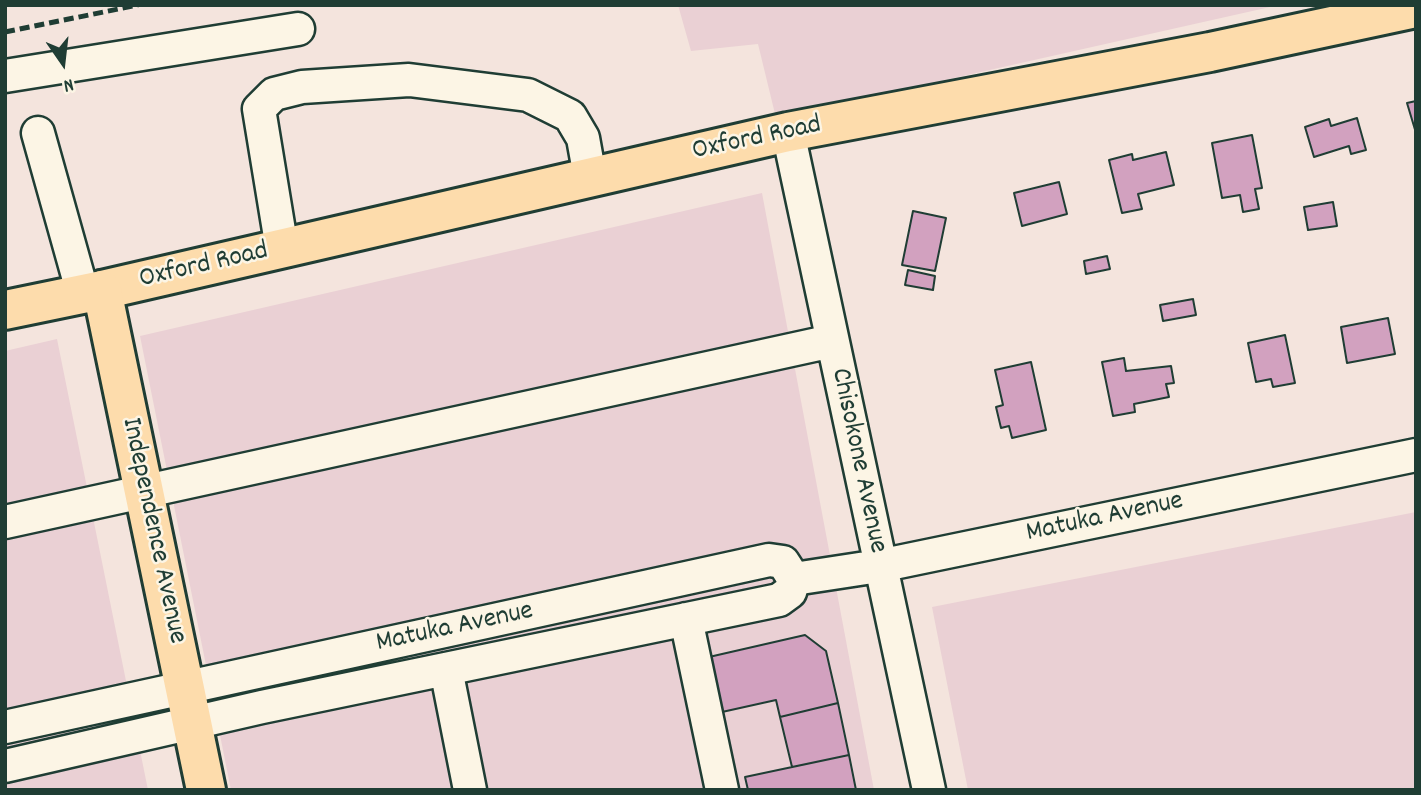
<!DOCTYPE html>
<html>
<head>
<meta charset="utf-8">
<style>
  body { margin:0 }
  #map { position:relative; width:1421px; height:795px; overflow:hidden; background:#f4e4dd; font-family:Dekko,sans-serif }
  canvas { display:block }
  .frame { position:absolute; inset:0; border:7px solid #1f3d34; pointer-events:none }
  .north { position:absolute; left:28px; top:28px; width:70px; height:70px; -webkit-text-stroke:5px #fcf5e5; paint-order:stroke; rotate:166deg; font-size:19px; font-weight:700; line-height:28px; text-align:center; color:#1f3d34 }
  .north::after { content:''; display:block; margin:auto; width:24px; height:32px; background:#1f3d34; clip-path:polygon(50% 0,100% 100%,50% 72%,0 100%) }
</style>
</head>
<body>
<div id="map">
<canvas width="1421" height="795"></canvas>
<div class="frame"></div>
<div class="north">N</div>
</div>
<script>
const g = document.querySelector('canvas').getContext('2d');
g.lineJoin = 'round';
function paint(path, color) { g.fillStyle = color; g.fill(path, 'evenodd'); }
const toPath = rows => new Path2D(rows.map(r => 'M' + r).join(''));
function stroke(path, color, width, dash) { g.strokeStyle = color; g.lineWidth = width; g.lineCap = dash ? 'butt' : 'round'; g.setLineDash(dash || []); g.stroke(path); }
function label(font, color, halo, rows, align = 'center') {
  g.font = font + ' Dekko,sans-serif'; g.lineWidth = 5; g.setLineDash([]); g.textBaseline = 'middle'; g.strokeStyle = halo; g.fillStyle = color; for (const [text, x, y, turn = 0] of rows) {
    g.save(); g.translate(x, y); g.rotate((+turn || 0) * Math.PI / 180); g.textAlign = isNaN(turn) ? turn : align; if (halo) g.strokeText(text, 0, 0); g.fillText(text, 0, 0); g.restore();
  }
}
const built = toPath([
  [678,5,1279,5,776,118,758,44,691,51],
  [762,193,874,790,231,790,140,336],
  [57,339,148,790,5,790,5,351],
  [1416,512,1416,790,968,790,932,607]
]);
const building = toPath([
  [1416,101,1416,133,1407,103,1416,101],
  [1357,118,1366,150,1351,154,1349,146,1314,157,1305,127,1329,119,1331,126,1357,118],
  [1252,135,1262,188,1255,189,1259,209,1243,212,1240,195,1222,198,1212,143,1252,135],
  [1166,152,1174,185,1138,194,1142,209,1122,213,1109,160,1132,154,1133,160,1166,152],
  [1059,182,1067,214,1022,226,1014,193,1059,182],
  [1333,202,1337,226,1308,230,1304,207,1333,202],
  [913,211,946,218,935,271,902,265,913,211],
  [1107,256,1110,269,1086,274,1084,261,1107,256],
  [908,270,935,276,933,290,905,285,908,270],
  [1193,299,1196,315,1163,321,1160,305,1193,299],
  [1388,318,1395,354,1347,363,1341,327,1388,318],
  [1285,335,1295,383,1273,387,1271,379,1256,382,1248,343,1285,335],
  [1124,358,1126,371,1171,366,1174,383,1166,384,1169,397,1134,404,1135,412,1113,416,1102,362,1124,358],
  [1031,362,1046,430,1012,438,1009,426,1001,428,996,407,1003,405,995,370,1031,362],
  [805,635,826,651,838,703,780,717,776,700,722,712,709,657,805,635],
  [838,703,849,755,792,767,780,717,838,703],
  [849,755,856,790,748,790,745,777,849,755]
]);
const minor = toPath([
  [5,76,298,29],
  [788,132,929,790],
  [38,133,83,294],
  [282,249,259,109,274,94,302,87,409,80,528,95,570,116,583,138,590,177],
  [5,522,832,341],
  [794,579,879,566,1416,455],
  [686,619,722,790],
  [446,669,470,790],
  [5,727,769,560,783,562,794,579,790,592,779,600,262,707,5,766]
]);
const major = toPath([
  [102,290,788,132,1210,52,1416,8]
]);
const highway = toPath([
  [5,310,102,290,206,790]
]);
const rail = toPath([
  [5,32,138,5]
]);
const streetNames = [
  ["Oxford Road",757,140,-12],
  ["Oxford Road",204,267,-13],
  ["Chisokone Avenue",857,461,78],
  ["Matuka Avenue",1105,519,-12],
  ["Independence Avenue",152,531,78],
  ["Matuka Avenue",455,629,-12]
];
paint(built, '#ead0d4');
paint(building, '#d2a1bf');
stroke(building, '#1f3d34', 2);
stroke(minor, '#1f3d34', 37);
stroke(major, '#1f3d34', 44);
stroke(highway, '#1f3d34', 44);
stroke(minor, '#fcf5e5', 32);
stroke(major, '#fddcac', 38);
stroke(highway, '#fddcac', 38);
stroke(rail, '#1f3d34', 5, [10, 5]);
label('28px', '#1f3d34', '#fcf5e5', streetNames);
</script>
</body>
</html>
